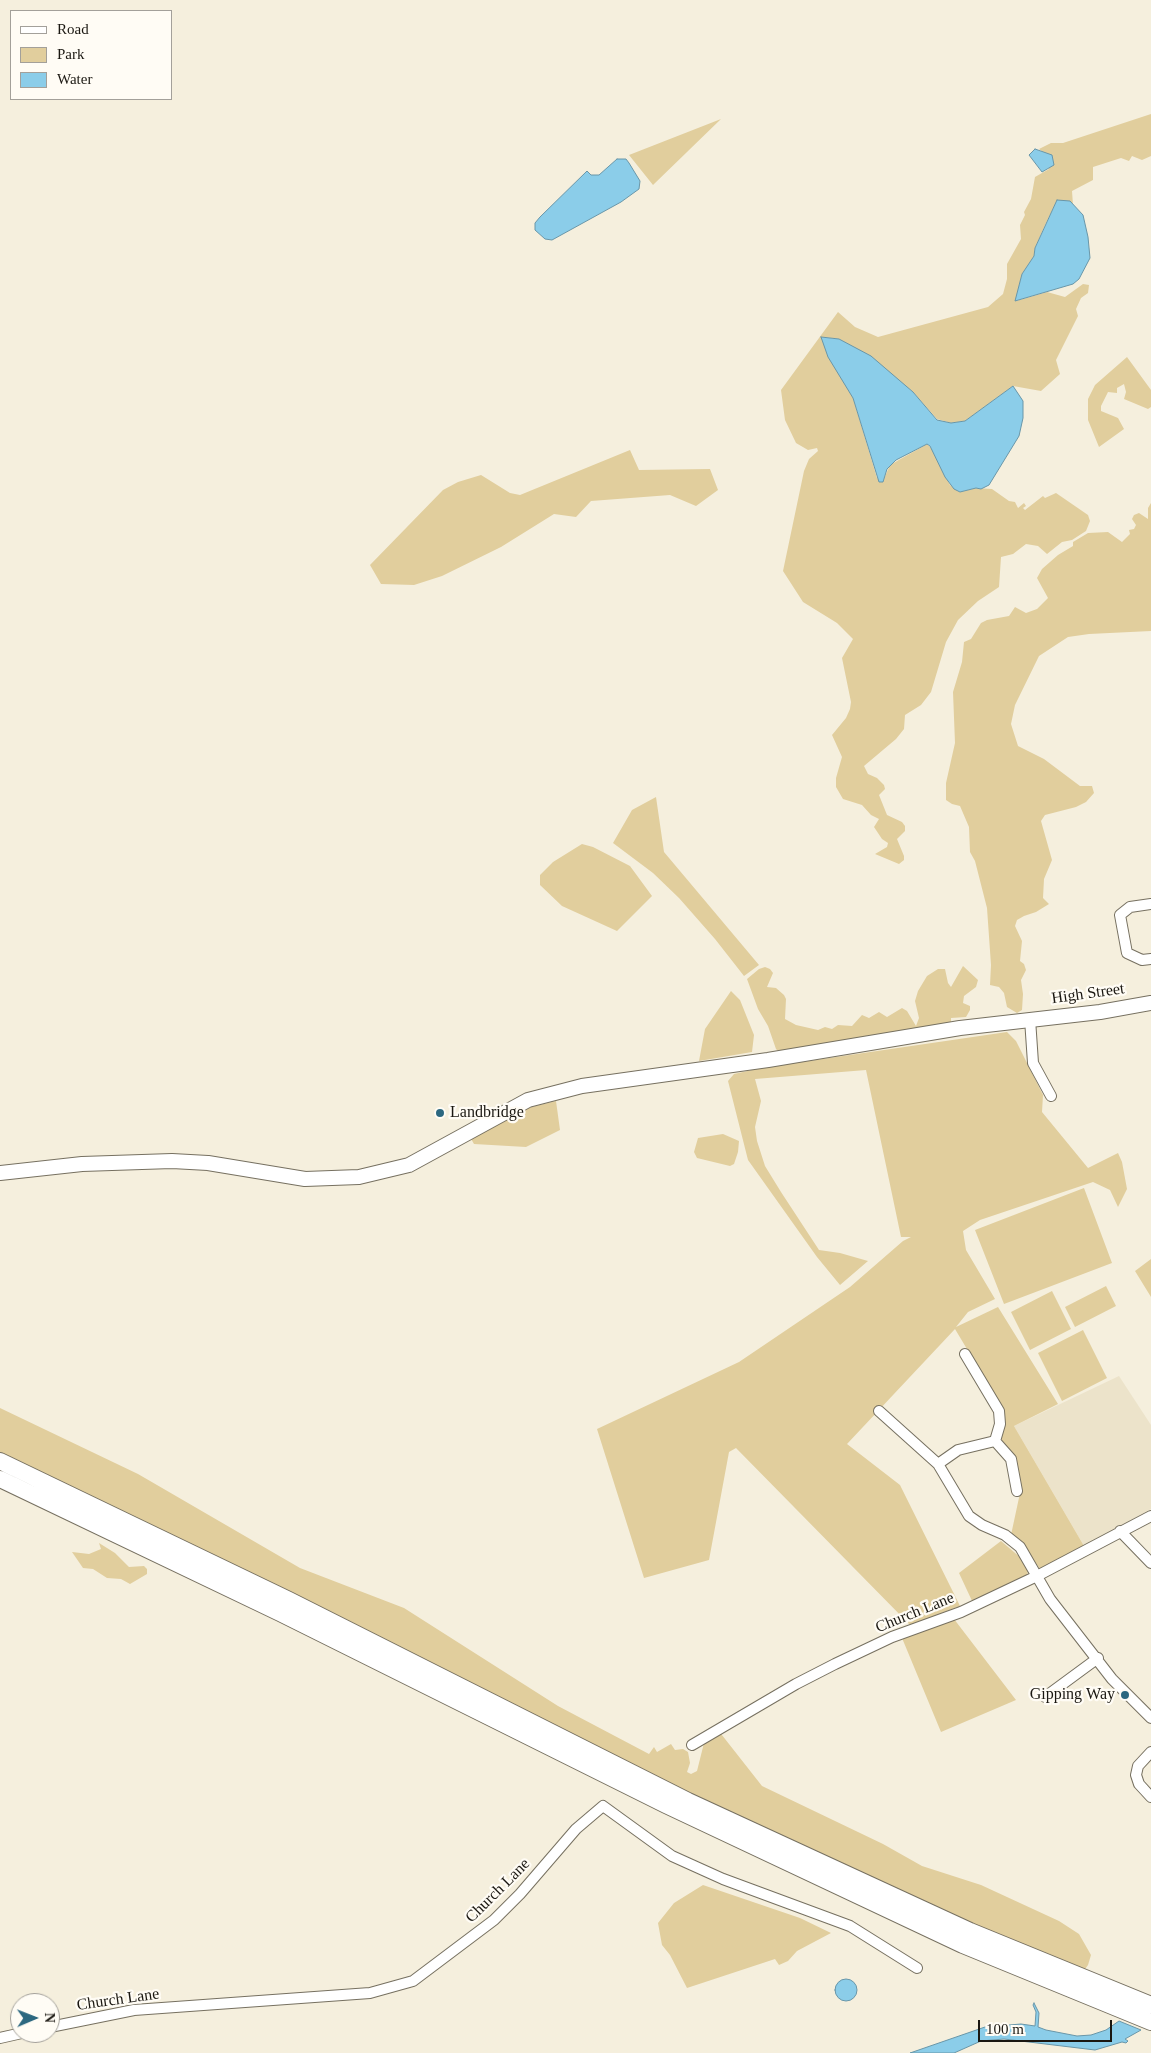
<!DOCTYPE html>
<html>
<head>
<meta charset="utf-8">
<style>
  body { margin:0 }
  #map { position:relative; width:1151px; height:2053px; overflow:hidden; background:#f5efdd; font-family:"Times New Roman",serif }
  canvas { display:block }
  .legend { position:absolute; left:10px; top:10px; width:162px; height:90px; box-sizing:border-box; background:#fffcf5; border:1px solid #a3a09a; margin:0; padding:6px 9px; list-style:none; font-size:15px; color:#1a1711 }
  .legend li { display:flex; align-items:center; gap:10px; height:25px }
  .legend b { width:25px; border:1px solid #a3a09a }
  .north { position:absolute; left:10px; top:1993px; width:50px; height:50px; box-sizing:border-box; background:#fffcf5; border:1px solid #a3a09a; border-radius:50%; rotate:89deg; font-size:14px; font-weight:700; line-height:20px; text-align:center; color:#1a1711 }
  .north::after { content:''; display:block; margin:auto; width:18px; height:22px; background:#2c6880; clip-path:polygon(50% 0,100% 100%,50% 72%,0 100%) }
  .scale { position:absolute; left:978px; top:2020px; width:134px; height:22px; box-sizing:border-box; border:2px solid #1a1711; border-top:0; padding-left:6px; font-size:15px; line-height:18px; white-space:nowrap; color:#1a1711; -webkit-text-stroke:4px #fffcf5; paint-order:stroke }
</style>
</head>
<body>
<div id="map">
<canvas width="1151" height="2053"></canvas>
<ul class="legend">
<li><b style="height:6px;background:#fff"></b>Road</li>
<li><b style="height:14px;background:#e1ce9d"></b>Park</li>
<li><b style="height:14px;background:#8bcde9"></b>Water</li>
</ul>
<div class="north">N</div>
<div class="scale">100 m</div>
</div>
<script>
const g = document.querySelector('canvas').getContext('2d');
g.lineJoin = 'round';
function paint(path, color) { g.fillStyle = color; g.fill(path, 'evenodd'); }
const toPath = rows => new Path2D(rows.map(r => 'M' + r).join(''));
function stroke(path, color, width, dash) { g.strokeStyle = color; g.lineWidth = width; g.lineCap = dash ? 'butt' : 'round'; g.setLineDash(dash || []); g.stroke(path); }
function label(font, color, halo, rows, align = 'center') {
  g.font = font + ' "Times New Roman",serif'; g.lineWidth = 4.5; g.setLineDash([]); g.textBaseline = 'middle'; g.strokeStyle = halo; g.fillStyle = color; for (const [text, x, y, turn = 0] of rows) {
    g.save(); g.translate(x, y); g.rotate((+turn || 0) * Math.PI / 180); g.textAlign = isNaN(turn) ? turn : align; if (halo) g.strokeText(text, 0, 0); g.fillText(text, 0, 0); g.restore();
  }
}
const built = toPath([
  [1119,1376,1151,1425,1151,1509,1084,1546,1014,1426]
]);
const green = toPath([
  [1151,114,1151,156,1142,160,1132,156,1129,161,1121,158,1093,167,1093,180,1072,191,1073,205,1067,201,1057,201,1045,225,1035,248,1034,256,1022,274,1016,301,1047,292,1065,297,1083,284,1089,285,1088,293,1081,298,1076,309,1078,316,1056,360,1060,374,1041,391,1013,386,965,421,951,423,937,419,913,392,839,339,822,337,853,398,877,478,883,481,890,465,927,444,932,449,950,485,960,492,976,488,992,489,1009,501,1015,502,1018,508,1024,503,1026,506,1023,508,1025,510,1043,496,1045,498,1056,493,1088,515,1090,521,1086,531,1072,540,1062,542,1047,554,1038,546,1026,544,1013,554,1001,557,999,587,978,601,958,620,946,642,931,692,921,705,905,715,904,729,896,739,864,766,868,774,877,778,884,785,885,789,879,795,887,815,902,822,905,826,905,831,897,839,904,856,904,860,899,864,875,854,887,847,888,843,882,839,874,827,879,819,871,815,862,805,843,799,836,787,836,778,842,757,832,735,846,718,850,709,851,702,842,658,853,639,837,623,803,602,783,571,804,471,809,459,818,451,817,448,808,450,796,443,785,420,781,390,838,312,855,327,878,337,988,307,1003,294,1007,279,1007,264,1021,239,1020,225,1025,215,1024,212,1031,199,1035,177,1049,169,1045,154,1039,149,1051,143,1063,143],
  [721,119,653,185,629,155],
  [1127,357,1151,390,1151,407,1148,409,1124,399,1126,392,1124,384,1117,388,1117,393,1108,392,1101,406,1101,411,1118,418,1124,429,1099,447,1088,420,1088,399,1095,385],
  [630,450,639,470,710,469,718,490,696,506,670,495,591,501,576,517,554,514,501,547,442,576,414,585,381,584,370,565,443,490,458,482,481,475,510,493,520,495],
  [1151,503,1151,631,1089,634,1068,637,1039,656,1015,705,1011,724,1018,746,1044,759,1080,786,1092,786,1094,793,1086,802,1076,807,1045,815,1041,821,1052,860,1044,879,1043,898,1049,904,1036,912,1024,916,1017,920,1015,926,1022,941,1020,961,1024,964,1026,970,1021,980,1023,994,1022,1010,1017,1013,1007,1007,1004,993,999,987,990,985,991,965,987,908,975,861,970,852,969,827,960,806,952,804,946,800,946,783,955,743,953,692,962,662,964,642,971,639,981,623,987,620,1009,616,1015,607,1026,613,1037,609,1048,598,1037,578,1042,569,1058,555,1073,546,1073,542,1088,533,1108,532,1122,542,1130,534,1129,530,1134,529,1136,525,1132,519,1134,515,1139,513,1148,519,1148,508],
  [656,797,664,852,759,965,744,976,715,939,679,898,653,873,613,843,632,810],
  [582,844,593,847,630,866,652,896,617,931,562,906,540,885,540,875,553,862],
  [963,966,978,980,976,987,964,996,963,1003,970,1006,970,1010,966,1017,951,1018,951,1022,956,1024,781,1054,776,1049,768,1026,758,1009,747,979,759,969,765,967,770,969,773,973,767,987,776,988,784,995,786,999,785,1019,796,1025,818,1030,825,1027,832,1029,838,1025,852,1026,862,1015,869,1018,879,1012,887,1017,902,1008,907,1011,916,1026,919,1018,915,1001,918,991,927,976,938,969,945,969,948,983,951,987],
  [731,991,740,1000,754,1035,752,1052,699,1061,705,1029],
  [1007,1032,1016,1041,1043,1095,1042,1112,1088,1168,1118,1153,1122,1162,1127,1189,1118,1207,1110,1190,1093,1182,980,1220,963,1231,966,1250,995,1299,968,1312,956,1327,998,1307,1058,1404,1014,1426,1084,1546,1040,1569,1024,1546,1011,1535,1020,1493,1002,1440,1001,1406,955,1329,847,1444,900,1485,960,1606,910,1625,736,1448,729,1452,709,1560,644,1578,597,1429,739,1362,850,1287,903,1241,911,1237,901,1237,866,1070,755,1079,761,1101,755,1127,757,1141,765,1166,781,1192,819,1250,840,1253,868,1261,840,1285,817,1257,748,1160,728,1081,734,1074,761,1068],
  [556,1101,560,1130,526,1147,474,1144,470,1137,517,1111,520,1112,523,1109],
  [723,1134,739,1141,738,1152,734,1164,730,1166,697,1158,694,1152,698,1138],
  [1084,1188,1112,1263,1004,1304,975,1230],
  [1151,1259,1151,1297,1135,1271],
  [1106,1286,1116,1306,1075,1327,1065,1307],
  [1052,1291,1071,1329,1030,1350,1011,1312],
  [1083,1330,1107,1378,1062,1401,1038,1353],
  [0,1408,138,1474,300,1568,404,1608,558,1706,649,1754,654,1747,657,1752,671,1744,675,1750,683,1749,688,1752,690,1763,687,1772,691,1774,697,1771,706,1735,718,1730,762,1786,883,1844,922,1866,981,1885,1059,1921,1079,1934,1091,1955,1088,1965,1083,1972,1024,1947,735,1817,0,1453],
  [1001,1541,1021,1558,1028,1571,1027,1575,973,1603,959,1573],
  [99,1543,115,1553,129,1567,144,1566,147,1569,147,1574,130,1584,121,1579,107,1578,93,1569,83,1568,72,1552,89,1554,101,1549],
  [954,1619,1016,1700,941,1732,902,1638],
  [703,1885,800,1918,831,1933,797,1951,788,1961,779,1965,775,1959,687,1988,670,1955,662,1945,658,1923,674,1903]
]);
const water = toPath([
  [1035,149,1052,155,1054,165,1042,172,1029,155,1035,149],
  [617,159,626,159,629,163,640,181,639,189,621,202,552,240,545,239,535,230,535,223,540,217,587,171,591,175,599,175,617,159],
  [1057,200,1070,201,1083,215,1088,237,1090,258,1079,279,1073,284,1015,301,1022,274,1034,256,1035,248,1057,200],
  [821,337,839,339,871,356,913,392,937,420,951,423,965,421,1013,386,1023,401,1023,418,1019,436,989,485,981,489,976,488,960,492,954,489,945,477,930,446,927,444,896,460,887,469,883,482,879,482,853,398,828,357,821,337],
  '835 1990a11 11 0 1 1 22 0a11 11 0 1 1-22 0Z',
  [1034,2003,1039,2013,1038,2027,1046,2030,1077,2036,1091,2035,1106,2030,1119,2021,1141,2030,1125,2039,1128,2041,1126,2043,1122,2042,1095,2050,1004,2039,981,2041,954,2053,910,2053,985,2027,1021,2024,1035,2026,1036,2012,1033,2005,1034,2003]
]);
const minor = toPath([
  [1151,904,1130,907,1120,915,1127,953,1142,960,1151,959],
  [1030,1019,1033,1063,1051,1096],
  [965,1354,999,1411,1000,1424,995,1441],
  [879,1411,938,1464,969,1516,982,1525,1005,1535,1020,1547,1050,1599,1112,1679,1151,1718],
  [938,1464,958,1450,995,1441,1011,1459,1017,1491],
  [1120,1531,1151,1563],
  [1045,1697,1098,1658],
  [692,1745,796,1684,835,1664,892,1637,961,1612,1037,1576,1151,1516],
  [1151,1752,1138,1766,1136,1775,1139,1784,1151,1797],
  [50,2027,134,2010,370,1993,413,1981,494,1920,520,1894,576,1829,603,1806,672,1856,723,1879,850,1926,917,1968],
  [0,2038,22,2033]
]);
const secondary = toPath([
  [0,1173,82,1164,172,1161,208,1163,305,1179,359,1177,409,1165,528,1100,582,1086,768,1060,960,1028,1100,1012,1151,1003]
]);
const trunk = toPath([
  [0,1461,289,1600,688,1801,970,1931,1151,2005],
  [0,1479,280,1613,666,1805,963,1945,1151,2022]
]);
const markers = [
  [440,1113,5,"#2c6880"],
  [1125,1695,5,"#2c6880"]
];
const streetNames = [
  ["High Street",1088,994,-8],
  ["Church Lane",915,1613,-22],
  ["Church Lane",498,1891,-45],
  ["Church Lane",118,2000,-8]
];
const poiNames = [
  ["Landbridge",450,1113],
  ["Gipping Way",1115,1695,"right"]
];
paint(built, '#ece3ca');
paint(green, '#e1ce9d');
paint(water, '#8bcde9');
stroke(water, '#6996a8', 1);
stroke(minor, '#767060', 12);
stroke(secondary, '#767060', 16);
stroke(trunk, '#767060', 18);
stroke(minor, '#fff', 10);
stroke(secondary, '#fff', 14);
stroke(trunk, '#fff', 16);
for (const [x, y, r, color] of markers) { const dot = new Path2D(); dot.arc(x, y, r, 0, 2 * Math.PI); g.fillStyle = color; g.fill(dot); stroke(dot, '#fffcf5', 2); }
label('16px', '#1a1711', '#fffcf5', streetNames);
label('16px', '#1a1711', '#fffcf5', poiNames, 'left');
</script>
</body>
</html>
